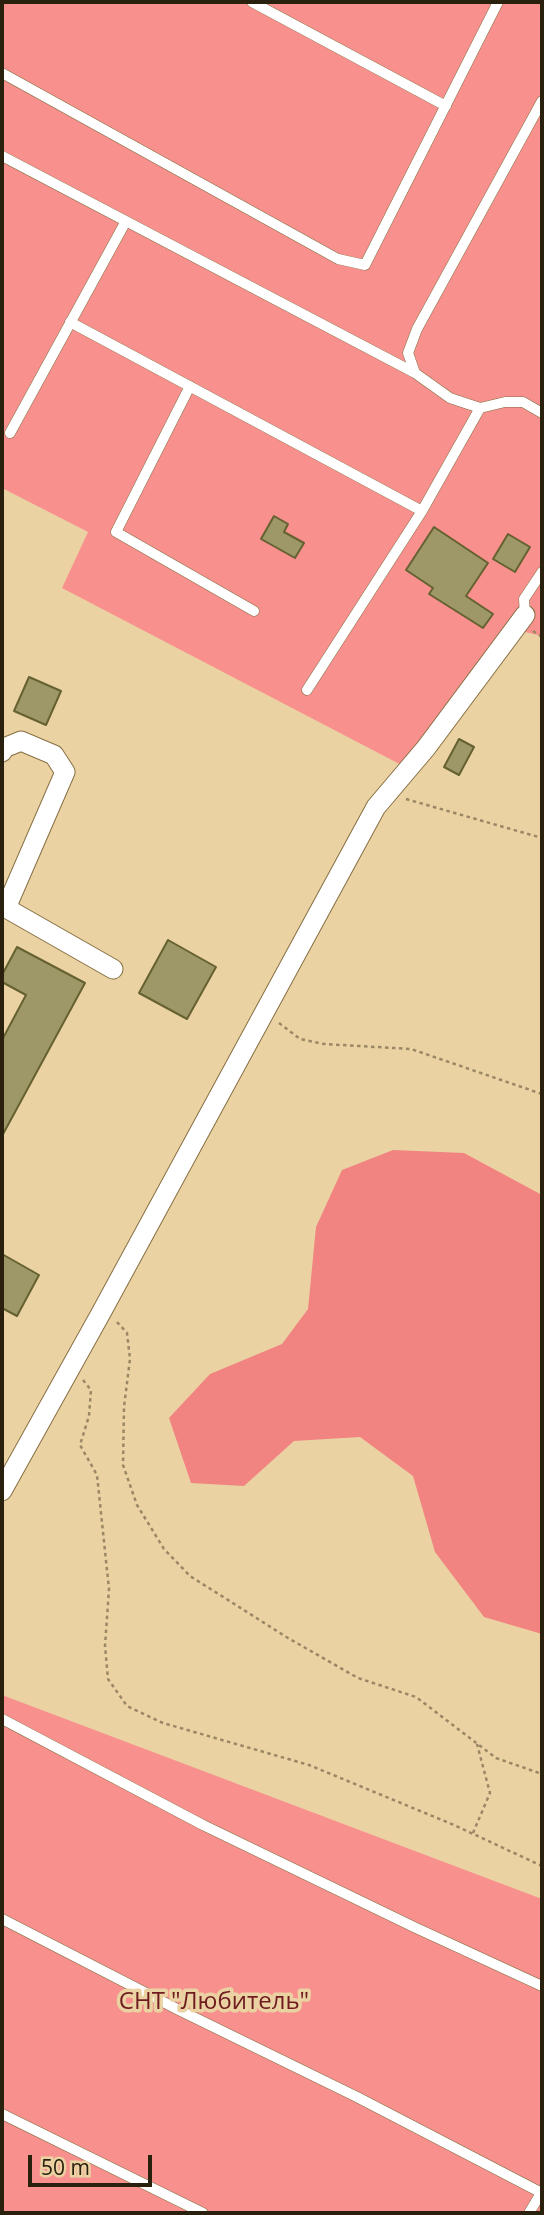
<!DOCTYPE html>
<html>
<head>
<meta charset="utf-8">
<style>
  body { margin:0 }
  #map { position:relative; width:544px; height:2215px; overflow:hidden; background:#ebd2a3; font-family:"Open Sans",sans-serif }
  canvas { display:block }
  .frame { position:absolute; inset:0; border:4px solid #2a200e; pointer-events:none }
  .scale { position:absolute; left:28px; top:2155px; width:124px; height:32px; box-sizing:border-box; border:4px solid #2a200e; border-top:0; padding-left:9px; font-size:21px; line-height:24px; white-space:nowrap; color:#2a200e; -webkit-text-stroke:5px #ebd2a3; paint-order:stroke }
</style>
</head>
<body>
<div id="map">
<canvas width="544" height="2215"></canvas>
<div class="frame"></div>
<div class="scale">50 m</div>
</div>
<script>
const g = document.querySelector('canvas').getContext('2d');
g.lineJoin = 'round';
function paint(path, color) { g.fillStyle = color; g.fill(path, 'evenodd'); }
const toPath = rows => new Path2D(rows.map(r => 'M' + r).join(''));
function stroke(path, color, width, dash) { g.strokeStyle = color; g.lineWidth = width; g.lineCap = dash ? 'butt' : 'round'; g.setLineDash(dash || []); g.stroke(path); }
function label(font, color, halo, rows, align = 'center') {
  g.font = font + ' "Open Sans",sans-serif'; g.lineWidth = 7; g.setLineDash([]); g.textBaseline = 'middle'; g.strokeStyle = halo; g.fillStyle = color; for (const [text, x, y, turn = 0] of rows) {
    g.save(); g.translate(x, y); g.rotate((+turn || 0) * Math.PI / 180); g.textAlign = isNaN(turn) ? turn : align; if (halo) g.strokeText(text, 0, 0); g.fillText(text, 0, 0); g.restore();
  }
}
const green = toPath([
  [2,2,542,2,542,636,508,628,409,769,62,588,88,532,2,488],
  [2,1695,542,1899,542,2213,2,2213]
]);
const forest = toPath([
  [393,1150,464,1153,542,1195,542,1634,484,1617,435,1552,413,1476,360,1437,294,1441,244,1486,191,1483,169,1418,210,1374,282,1344,308,1309,316,1227,342,1170]
]);
const building = toPath([
  [274,516,288,524,284,532,304,543,295,558,261,539,274,516],
  [434,527,488,563,466,596,493,614,483,628,429,594,433,588,406,570,434,527],
  [508,534,530,547,515,572,493,559,508,534],
  [29,677,61,691,46,725,14,711,29,677],
  [459,739,474,747,459,775,444,767,459,739],
  [168,940,216,967,187,1019,139,993,168,940],
  [17,947,85,983,2,1136,2,1040,26,995,2,982,2,975,17,947],
  [2,1254,39,1275,17,1316,2,1308,2,1254]
]);
const path = toPath([
  [533,631,542,637],
  [406,799,542,838],
  [279,1023,300,1039,324,1044,411,1049,542,1094],
  [117,1322,127,1333,130,1359,124,1407,123,1465,137,1505,164,1549,190,1576,288,1638,358,1678,416,1697,496,1758,542,1774],
  [83,1380,91,1390,89,1416,80,1445,97,1475,109,1589,105,1646,108,1679,127,1706,163,1723,309,1765,454,1825,542,1866],
  [473,1833,490,1793,477,1744]
]);
const lane = toPath([
  [252,2,446,106],
  [2,73,338,259,365,265,498,2],
  [542,101,417,329,408,353,415,373,450,398,480,408,505,402,523,402,542,413],
  [2,156,415,373],
  [70,322,422,511],
  [190,386,116,532,254,611],
  [10,433,126,221],
  [525,615,524,599,542,572],
  [307,690,422,511,480,408],
  [2,1719,203,1825,414,1927,542,1986],
  [2,1919,179,2010,357,2097,542,2193],
  [2,2114,203,2213],
  [529,2213,541,2193]
]);
const street = toPath([
  [2,752,4,748,21,741,54,755,65,772,6,908,113,969],
  [2,1491,101,1313,376,807,426,748,525,615]
]);
const parkNames = [
  ["СНТ \"Любитель\"",214,2002]
];
paint(green, '#f8918e');
paint(forest, '#f18481');
paint(building, '#9e9868');
stroke(building, '#666131', 2);
stroke(lane, '#866f43', 11);
stroke(street, '#866f43', 21);
stroke(path, '#9a8765', 2.5, [3.5, 3.5]);
stroke(lane, '#fff', 10);
stroke(street, '#fff', 19);
label('24px', '#701b20', '#ebd2a3', parkNames);
</script>
</body>
</html>
